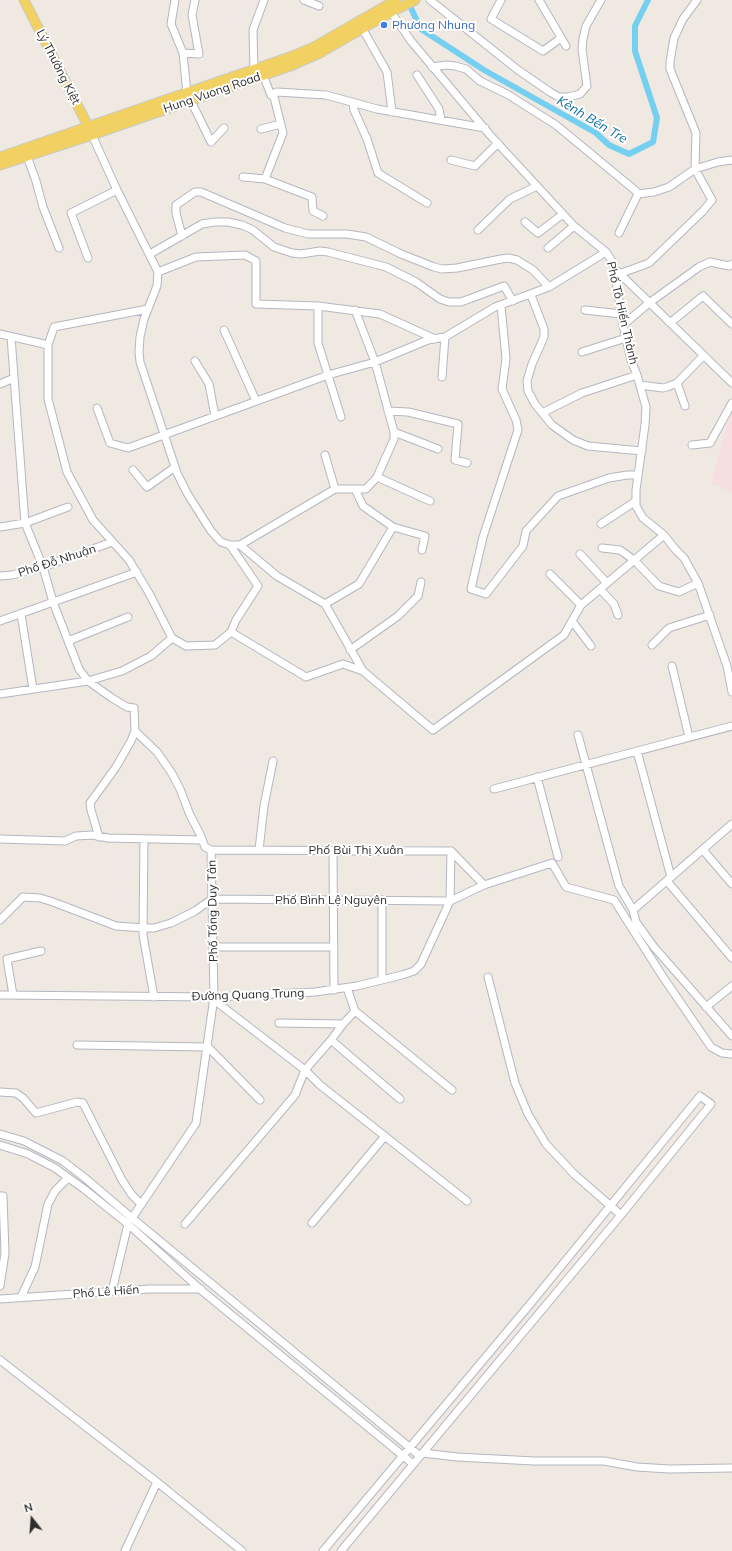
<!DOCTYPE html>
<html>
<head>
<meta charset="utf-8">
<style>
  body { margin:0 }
  #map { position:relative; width:732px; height:1551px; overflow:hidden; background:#efe9e1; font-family:Mulish,sans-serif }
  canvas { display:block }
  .north { position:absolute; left:12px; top:1499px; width:40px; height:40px; -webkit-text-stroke:3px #fff; paint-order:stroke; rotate:343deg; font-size:11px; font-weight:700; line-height:16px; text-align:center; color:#2e2e2e }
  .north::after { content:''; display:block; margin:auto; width:14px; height:18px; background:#2e2e2e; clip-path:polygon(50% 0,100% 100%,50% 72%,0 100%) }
</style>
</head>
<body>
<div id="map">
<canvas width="732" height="1551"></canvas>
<div class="north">N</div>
</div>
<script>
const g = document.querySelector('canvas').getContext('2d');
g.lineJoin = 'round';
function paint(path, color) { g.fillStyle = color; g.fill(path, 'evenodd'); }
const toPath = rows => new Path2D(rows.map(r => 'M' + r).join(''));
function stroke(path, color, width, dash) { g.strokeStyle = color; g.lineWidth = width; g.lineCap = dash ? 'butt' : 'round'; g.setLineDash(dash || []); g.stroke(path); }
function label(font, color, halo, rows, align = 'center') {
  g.font = font + ' Mulish,sans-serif'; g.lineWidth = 4; g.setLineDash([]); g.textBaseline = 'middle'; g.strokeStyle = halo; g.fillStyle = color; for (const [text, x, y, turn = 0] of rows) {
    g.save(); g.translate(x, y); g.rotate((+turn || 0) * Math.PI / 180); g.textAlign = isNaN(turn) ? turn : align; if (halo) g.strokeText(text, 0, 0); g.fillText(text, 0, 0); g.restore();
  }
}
const medical = toPath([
  [732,406,732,492,711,484]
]);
const canal = toPath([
  [407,0,421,29,484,70,596,133,609,145,629,154,653,142,657,118,635,51,635,26,648,0]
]);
const minor = toPath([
  [175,0,171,24,183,53],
  [304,0,319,6],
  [430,0,518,70,550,92,559,97,568,97,580,94,587,86,582,49,583,39,586,26,601,0],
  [501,0,491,19,543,51,561,38],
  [539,0,566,46],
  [391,12,411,41,490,135,574,226,606,252,613,263,623,325,631,360,637,375,646,407,645,425,636,490,636,506,643,518,664,535,675,549,684,558,698,583,727,666,732,692],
  [362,28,387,72,392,112],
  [432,67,446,65,455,66,466,69,480,81,507,94,556,125,636,191,638,194,619,233],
  [254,70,253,30,264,0],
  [263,75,271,95,274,97,283,133,265,179,312,197,313,211,323,216],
  [417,75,439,109,441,120],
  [187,93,183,53,199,54,192,15,195,0],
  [271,95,277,92,326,95,377,109,485,128],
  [191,101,211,142,224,128],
  [353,102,354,110,367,139,378,173,427,203],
  [261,129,281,124],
  [92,135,117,190,158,272,157,286,144,319,140,337,139,352,140,362,177,473,187,493,211,531,221,542,230,545,240,545,277,576,325,604,363,671],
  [27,156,36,181,43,207,59,248],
  [451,160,475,166,498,143],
  [243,177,265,179],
  [638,194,654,192,669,187,695,169,718,162,732,160],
  [525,222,538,233,563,214],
  [478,230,510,199,537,186],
  [182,236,176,213,176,205,195,192,201,192,285,228,308,234,347,234,366,237,401,254,434,267,442,269,457,268,501,259,508,258,517,260,533,270,549,287],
  [548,248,574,226],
  [150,254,202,224,215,222,228,222,242,225,253,230,274,247,292,253,301,254,320,251,328,252,386,267,416,282,440,299,449,302,461,302,504,286,513,301],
  [88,258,71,213,117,190],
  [617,271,732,383],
  [158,272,196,257,245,255,256,261,256,304,318,306,380,314,435,339],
  [619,274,649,263,703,211,712,200,695,169,696,133,670,69,670,62,674,38,683,19,697,0],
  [531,295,544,329,544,337,532,364,527,381,528,391,535,404,552,425,573,440,588,446,642,451],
  [501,305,506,359,502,389,516,420,518,430,483,537,471,589,486,594,523,546,526,531,558,496,609,478,627,475,638,475],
  [318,306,318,343,341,417],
  [148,309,54,327,48,345,48,399,67,472,93,520,129,560,149,593,172,638,186,646,215,645,231,632,236,620,258,586,230,545],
  [585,310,621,314],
  [670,323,703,296,732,324],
  [623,325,649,303,699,267,710,262,729,266,732,264],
  [224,330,256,401],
  [0,334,48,345],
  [11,337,25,523,43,567,53,602,79,669,88,681,112,698,127,707,134,708,135,731,131,741,116,767,90,803,91,810,99,837],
  [582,352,626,338],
  [195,361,209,384,215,416],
  [442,377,445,337],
  [677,383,685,406],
  [0,384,14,378],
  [640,385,663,388,667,387,677,383,703,356],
  [97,408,110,443,128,448,328,375,375,362,428,340,445,337,495,307,549,287,606,252],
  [388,411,408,412,458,424,455,460,467,463],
  [542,413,582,393,637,375],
  [394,432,438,449],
  [692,445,710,443,732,403],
  [325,455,335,489],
  [133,470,147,487,175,467],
  [377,477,430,501],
  [355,489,363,506,393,527,425,536,422,550],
  [601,524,636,501],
  [0,527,25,523,68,507],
  [240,545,335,489,366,489,377,477,394,439,394,432,375,362,355,310],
  [602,548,620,550,634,560,659,586,679,592,698,583],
  [580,554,607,583],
  [550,574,581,605],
  [0,576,12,575,43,567,112,542],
  [600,589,614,604,618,615],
  [325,604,359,584,393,527],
  [21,614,33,689],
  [0,621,137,572],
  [572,621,591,646],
  [231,632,306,677,343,664,363,671,433,730,564,635,581,605,664,535],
  [68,641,128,617],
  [652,645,669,628,710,615],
  [350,650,398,616,418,596,421,582],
  [672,666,689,737],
  [0,694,88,681,122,671,151,656,172,638],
  [578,735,619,886,633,910,636,922,654,947,732,1036],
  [637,751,671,877],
  [537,777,558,857],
  [494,789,732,726],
  [0,839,65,841,76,836,92,835,108,838,202,840],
  [144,839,143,935,154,997],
  [259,850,264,806,273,761],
  [333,850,334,990],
  [703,850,732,884],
  [451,851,484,885],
  [667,881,732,958],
  [633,910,732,824],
  [0,920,23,897,40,898,53,902,116,926,144,928,154,928,171,923,195,911,212,899,450,901,484,885,552,863,566,887,614,900,663,977,711,1047,722,1053,732,1054],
  [213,947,334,947],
  [488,977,515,1083,528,1114,546,1144,574,1174,621,1215],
  [382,979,382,900],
  [347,988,355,1011,452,1090],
  [0,995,214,997,315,992,357,986,402,975,414,971,421,964,450,901,451,851,211,850,205,847,200,834,190,815,180,789,171,772,157,752,135,731],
  [13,995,7,959,41,951],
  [214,1000,305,1070,320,1085,467,1201],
  [706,1007,732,986],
  [279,1023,343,1024,331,1040,400,1099],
  [343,1024,355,1011],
  [77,1045,208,1047,260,1100],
  [0,1092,16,1093,23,1098,36,1113,77,1102,83,1103,122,1180,132,1195,141,1204],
  [0,1134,24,1141,63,1161,85,1178,132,1218,420,1456],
  [0,1145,28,1154,55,1168,84,1189,128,1224,201,1290,413,1464],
  [0,1196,3,1196,5,1253,0,1286],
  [312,1223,385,1136],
  [185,1224,295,1095,305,1070,331,1040],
  [112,1291,128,1224,196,1123,214,997,211,850],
  [21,1297,35,1267,48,1204,55,1191,68,1178],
  [0,1299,150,1289,201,1289],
  [0,1360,157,1482,242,1551],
  [423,1453,457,1457,534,1461,604,1461,637,1467,669,1469,732,1468],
  [125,1551,157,1482],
  [323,1551,531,1303,700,1096,711,1104,621,1215,341,1551]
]);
const major = toPath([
  [24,0,91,132],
  [0,157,290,57,314,47,396,0],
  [0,165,92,135,293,65,318,54,391,12,415,0]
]);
const markers = [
  [384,25,4,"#3f7fe0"]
];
const shopNames = [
  ["Phương Nhung",392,25]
];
const streetNames = [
  ["Lý Thường Kiệt",58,67,63],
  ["Hung Vuong Road",212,93,-19],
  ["Phố Tô Hiến Thành",622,313,77],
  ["Phố Đỗ Nhuận",57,561,-18],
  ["Phố Bùi Thị Xuân",356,850],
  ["Phố Bình Lệ Nguyên",331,900],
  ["Phố Tống Duy Tân",213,911,-91],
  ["Đường Quang Trung",248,995,-2],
  ["Phố Lê Hiến",106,1292,-4]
];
const waterNames = [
  ["Kênh Bến Tre",592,120,31]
];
paint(medical, '#f5dfe0');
stroke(canal, '#75cff0', 6);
stroke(minor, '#b4b7c1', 9);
stroke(major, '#c9c9c9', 11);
stroke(minor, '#fff', 7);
stroke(major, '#f2d163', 9);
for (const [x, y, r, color] of markers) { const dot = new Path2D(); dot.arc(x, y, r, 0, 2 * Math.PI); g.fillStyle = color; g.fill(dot); stroke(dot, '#fff', 1.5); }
label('12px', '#366cbe', '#fff', shopNames, 'left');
label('12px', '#2e2e2e', '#fff', streetNames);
label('italic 13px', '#0d6fa3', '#fff', waterNames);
</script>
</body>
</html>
